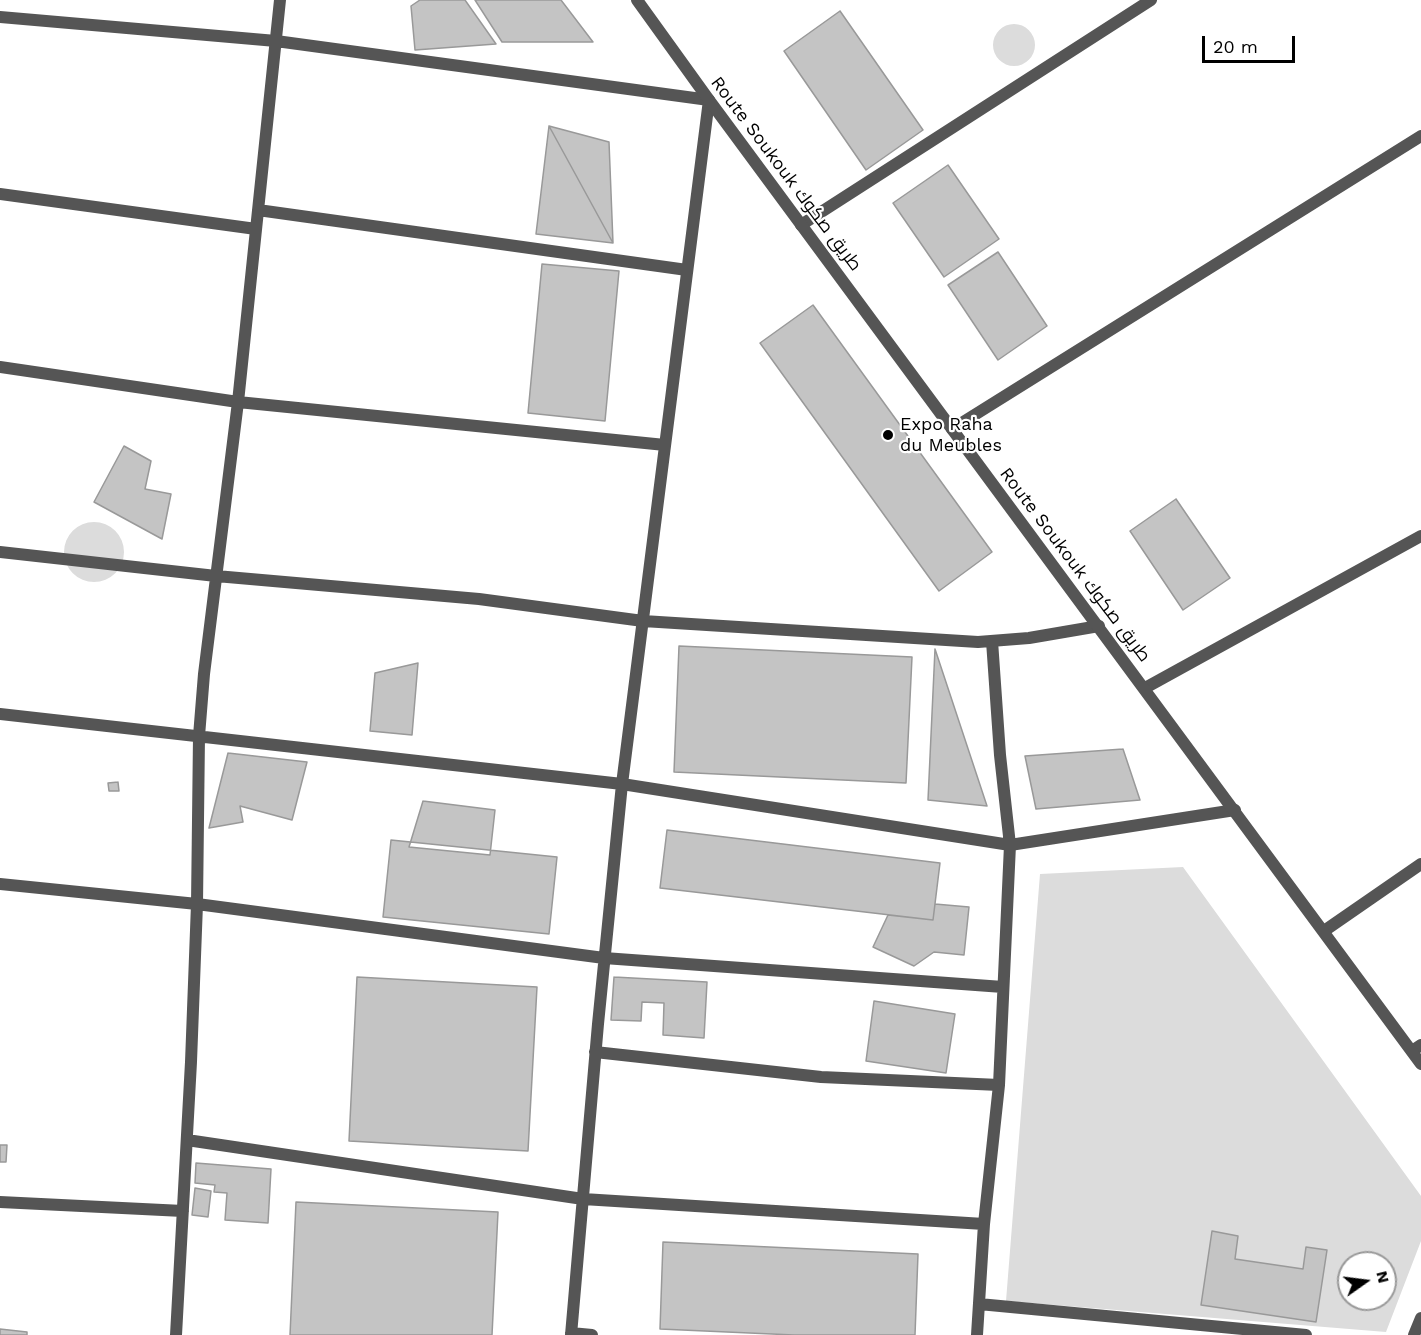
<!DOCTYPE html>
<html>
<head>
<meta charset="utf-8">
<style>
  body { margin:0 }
  #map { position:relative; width:1421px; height:1335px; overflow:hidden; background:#fff; font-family:"Work Sans",sans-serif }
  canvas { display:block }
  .north { position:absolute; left:1337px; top:1251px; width:60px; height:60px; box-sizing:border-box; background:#fff; border:2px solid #999; border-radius:50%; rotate:76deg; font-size:16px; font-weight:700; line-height:24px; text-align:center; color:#000 }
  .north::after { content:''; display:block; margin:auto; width:21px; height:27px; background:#000; clip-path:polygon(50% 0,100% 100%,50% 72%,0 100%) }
  .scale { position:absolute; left:1202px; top:36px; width:93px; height:27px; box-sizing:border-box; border:3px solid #000; border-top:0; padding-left:8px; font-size:18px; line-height:21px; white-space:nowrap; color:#000; -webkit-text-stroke:4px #fff; paint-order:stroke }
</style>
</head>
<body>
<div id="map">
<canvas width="1421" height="1335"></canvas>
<div class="north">N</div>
<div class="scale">20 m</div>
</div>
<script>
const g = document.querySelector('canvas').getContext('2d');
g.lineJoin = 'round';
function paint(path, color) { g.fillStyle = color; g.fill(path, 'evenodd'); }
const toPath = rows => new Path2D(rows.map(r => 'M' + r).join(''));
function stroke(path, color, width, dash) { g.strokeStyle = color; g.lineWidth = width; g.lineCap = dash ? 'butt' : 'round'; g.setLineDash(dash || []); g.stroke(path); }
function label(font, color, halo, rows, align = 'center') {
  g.font = font + ' "Work Sans",Cairo,sans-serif'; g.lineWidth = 4.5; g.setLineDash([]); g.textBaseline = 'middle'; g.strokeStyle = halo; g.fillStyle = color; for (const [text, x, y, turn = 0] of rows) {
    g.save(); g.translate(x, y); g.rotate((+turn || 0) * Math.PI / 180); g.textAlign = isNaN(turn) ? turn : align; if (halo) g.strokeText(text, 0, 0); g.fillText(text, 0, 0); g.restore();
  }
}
const green = toPath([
  '993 45a21 21 0 1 1 42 0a21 21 0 1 1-42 0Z',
  '64 552a30 30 0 1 1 60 0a30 30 0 1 1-60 0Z',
  [1183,867,1421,1196,1421,1241,1386,1332,1006,1301,1040,874],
  [1349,1263,1385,1263,1385,1299,1349,1299]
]);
const building = toPath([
  [420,0,465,0,496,44,415,50,411,6,420,0],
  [475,0,561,0,593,42,502,42,475,0],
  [840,11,923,130,866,170,784,51,840,11],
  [549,126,609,142,613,243,549,126],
  [549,126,613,243,536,234,549,126],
  [948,165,999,239,944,277,893,203,948,165],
  [998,252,1047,326,998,360,948,285,998,252],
  [542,264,619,271,605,421,528,413,542,264],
  [813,305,992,552,939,591,760,343,813,305],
  [124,446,151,461,145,489,171,494,162,539,94,502,124,446],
  [1176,499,1230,578,1183,610,1130,531,1176,499],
  [679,646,912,657,906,783,674,772,679,646],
  [935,649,987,806,928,800,935,649],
  [418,663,412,735,370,731,375,673,418,663],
  [1123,749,1140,800,1036,809,1025,756,1123,749],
  [228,753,307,762,292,820,240,806,243,822,209,828,228,753],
  [118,782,119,791,109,791,108,783,118,782],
  [423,801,495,810,490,855,409,847,423,801],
  [667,830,940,863,933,920,660,888,667,830],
  [391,840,557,857,549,934,383,917,391,840],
  [935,904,969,907,964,955,934,952,914,966,873,947,888,915,933,920,935,904],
  [357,977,537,987,528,1151,349,1141,357,977],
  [614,977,707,982,704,1038,663,1035,664,1003,642,1002,641,1021,611,1020,614,977],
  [874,1001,955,1014,946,1073,866,1061,874,1001],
  [0,1145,7,1145,6,1162,0,1162,0,1145],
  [196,1163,271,1169,268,1223,225,1220,227,1193,214,1192,215,1185,195,1183,196,1163],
  [195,1188,211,1191,208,1217,192,1215,195,1188],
  [296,1202,498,1212,492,1335,290,1335,296,1202],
  [1212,1231,1238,1236,1235,1259,1303,1269,1306,1247,1327,1250,1316,1322,1201,1305,1212,1231],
  [663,1242,918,1254,915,1335,794,1335,660,1329,663,1242],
  [0,1329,27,1332,27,1335,0,1335,0,1329]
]);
const minor = toPath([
  [0,17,276,41,709,100,622,784,598,1024,571,1335],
  [0,194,256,229],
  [258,210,687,270],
  [801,225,1151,0],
  [0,367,238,402,665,445],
  [952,429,1421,136],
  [0,552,216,576,479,599,643,621,978,642,1029,638,1099,626],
  [1145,688,1421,536],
  [0,714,622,784,1010,845,1235,810],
  [0,884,197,904,604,958,1003,987],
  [1324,931,1421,864],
  [1412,1051,1421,1045],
  [595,1052,821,1077,999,1085],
  [187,1140,583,1199,984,1224],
  [0,1202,183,1211],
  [979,1304,1306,1335],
  [571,1333,592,1335],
  [176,1335,191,1062,197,904,199,736,204,674,238,402,280,0],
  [977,1335,984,1224,999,1085,1010,845,1000,755,992,641],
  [1414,1335,1421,1318]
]);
const tertiary = toPath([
  [637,0,709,100,1421,1064]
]);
const markers = [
  [888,435,6,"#000"]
];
const streetNames = [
  ["Route Soukouk طريق صكوك",786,174,53],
  ["Route Soukouk طريق صكوك",1075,565,53]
];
const poiNames = [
  ["Expo Raha",900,425],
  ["du Meubles",900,446]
];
paint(green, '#dcdcdc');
paint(building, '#c4c4c4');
stroke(building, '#999', 1.5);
stroke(minor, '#555', 12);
stroke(tertiary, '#555', 12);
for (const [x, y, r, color] of markers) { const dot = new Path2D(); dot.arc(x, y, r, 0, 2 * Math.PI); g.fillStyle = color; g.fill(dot); stroke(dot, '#fff', 2); }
label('18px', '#000', '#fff', streetNames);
label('18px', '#000', '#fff', poiNames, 'left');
</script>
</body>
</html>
